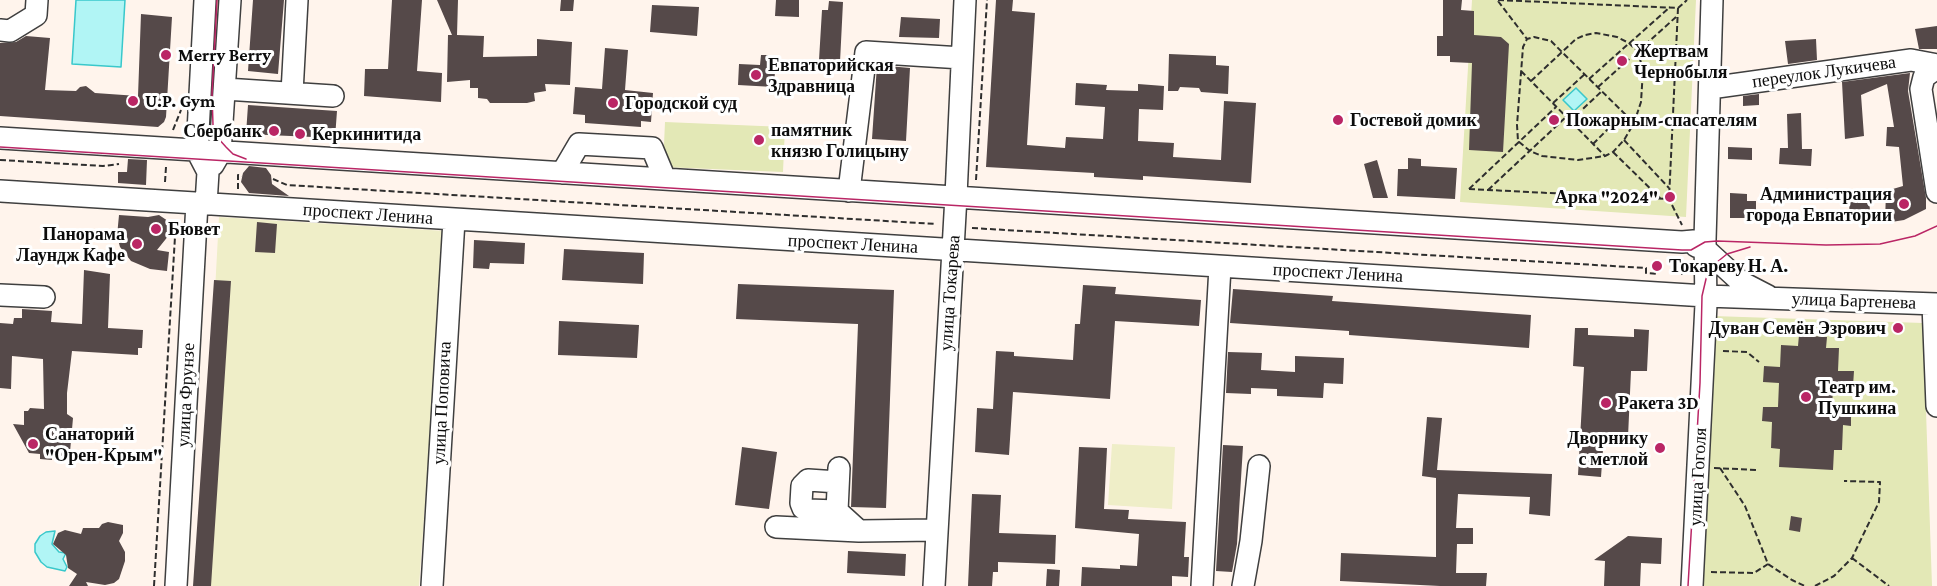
<!DOCTYPE html>
<html>
<head>
<meta charset="utf-8">
<style>
  body { margin:0 }
  canvas { display:block; background:#fff4ec }
</style>
</head>
<body>
<canvas width="1937" height="586"></canvas>
<script>
const g = document.querySelector('canvas').getContext('2d');
g.lineJoin = 'round';
function paint(path, color) { g.fillStyle = color; g.fill(path, 'evenodd'); }
const toPath = rows => new Path2D(rows.map(r => 'M' + r).join(''));
function stroke(path, color, width, dash) { g.strokeStyle = color; g.lineWidth = width; g.lineCap = dash ? 'butt' : 'round'; g.setLineDash(dash || []); g.stroke(path); }
function label(font, color, halo, rows, align = 'center') {
  g.font = font + ' "Crimson Pro",serif'; g.lineWidth = 6; g.setLineDash([]); g.textBaseline = 'middle'; g.strokeStyle = halo; g.fillStyle = color; for (const [text, x, y, turn = 0] of rows) {
    g.save(); g.translate(x, y); g.rotate((+turn || 0) * Math.PI / 180); g.textAlign = isNaN(turn) ? turn : align; if (halo) g.strokeText(text, 0, 0); g.fillText(text, 0, 0); g.restore();
  }
}
const green = toPath([
  [212,0,221,0,214,124,205,122],
  [1472,0,1696,0,1686,217,1460,202],
  [665,122,785,127,783,172,663,167],
  [1713,316,1923,323,1932,586,1700,586]
]);
const pitch = toPath([
  [219,217,445,231,419,586,199,586],
  [1112,444,1175,447,1172,509,1108,505]
]);
const water = toPath([
  [76,0,125,0,121,67,72,64,76,0],
  [1576,88,1587,99,1574,111,1563,100,1576,88],
  [55,531,52,544,59,552,66,553,63,559,67,567,65,571,47,567,41,562,35,552,35,544,40,536,46,532,55,531]
]);
const building = toPath([
  [253,0,284,0,278,74,248,71],
  [392,0,422,0,417,71,442,73,441,102,364,96,365,69,388,69],
  [437,0,458,0,457,35,484,36,483,57,537,56,537,39,572,42,570,85,545,84,546,91,534,93,535,101,527,103,490,103,487,99,478,98,478,88,470,88,470,80,447,82,448,35,452,35],
  [561,0,574,0,573,11,560,11],
  [776,0,799,0,799,17,775,16],
  [996,0,1013,0,1012,11,1035,13,1027,145,1065,148,1066,137,1103,139,1105,107,1075,105,1076,83,1107,85,1106,90,1138,91,1138,84,1164,86,1163,110,1139,109,1138,141,1174,143,1173,157,1221,160,1224,101,1256,103,1251,183,1143,176,1143,180,1094,177,1094,173,986,167],
  [1443,0,1462,0,1461,10,1474,11,1474,35,1501,37,1509,44,1503,152,1469,150,1472,63,1450,62,1450,56,1437,56,1437,36,1443,36],
  [829,1,843,2,840,62,819,60,822,10,828,10],
  [652,5,699,7,697,36,650,32],
  [141,14,172,17,166,117,164,122,158,127,0,116,0,43,16,42,26,36,50,38,45,90,76,91,80,87,86,86,95,93,138,96],
  [901,17,940,19,939,38,899,37],
  [1937,26,1937,49,1919,49,1915,29],
  [1816,39,1817,60,1788,64,1785,41],
  [605,48,628,50,625,90,653,93,651,122,641,121,641,127,585,123,585,115,573,114,575,87,602,89],
  [1169,54,1216,56,1216,65,1229,66,1228,94,1201,92,1199,88,1180,87,1178,91,1168,91],
  [761,55,776,55,774,87,738,85,739,64,760,65],
  [877,65,910,68,906,141,872,139],
  [1910,73,1908,91,1926,198,1926,209,1904,220,1885,223,1886,191,1903,186,1899,147,1886,146,1887,127,1894,127,1887,84,1861,95,1864,136,1845,139,1842,82],
  [1759,94,1759,105,1743,106,1743,96],
  [248,105,337,111,335,138,246,134],
  [1801,113,1802,149,1812,149,1811,166,1779,164,1780,148,1788,148,1787,114],
  [1728,147,1752,148,1752,160,1728,159],
  [1408,158,1421,159,1421,166,1457,168,1455,199,1397,196,1398,169,1408,169],
  [128,159,147,160,146,185,118,183,118,172,127,172],
  [1377,160,1385,188,1388,198,1373,198,1364,164],
  [249,166,266,168,271,175,272,184,289,196,249,193,241,182,243,173],
  [1730,193,1747,194,1747,201,1756,201,1756,218,1730,218],
  [1869,199,1871,223,1850,223,1849,200],
  [119,215,148,217,159,215,168,221,170,226,169,235,157,250,169,252,167,271,150,269,131,261,120,247,117,236],
  [257,222,277,224,275,253,255,252],
  [474,240,525,243,524,264,490,263,489,269,473,268],
  [564,249,644,253,643,284,562,280],
  [84,270,110,274,108,328,143,330,142,348,138,348,138,355,72,351,67,393,67,414,73,418,70,452,64,452,63,456,52,455,52,460,40,459,40,454,29,453,13,424,24,425,24,411,28,411,30,408,44,409,43,359,12,356,11,389,0,388,0,323,13,324,14,318,22,318,22,309,52,311,51,322,82,324],
  [214,280,231,281,211,586,193,586],
  [738,284,894,290,886,508,851,507,858,324,736,319],
  [1083,285,1116,287,1115,294,1201,300,1199,326,1115,321,1110,399,1013,392,1009,455,975,452,977,408,993,409,996,351,1014,352,1014,356,1073,360,1075,324,1080,324],
  [1233,289,1333,296,1332,301,1531,315,1529,348,1349,335,1349,331,1230,323],
  [559,321,639,325,637,358,558,355],
  [1575,328,1588,328,1588,335,1634,337,1634,329,1649,330,1647,371,1631,371,1628,437,1604,436,1601,477,1578,475,1584,367,1573,366],
  [1799,335,1827,337,1826,348,1839,348,1838,371,1854,371,1853,386,1833,386,1832,410,1851,411,1851,426,1843,425,1842,450,1834,450,1833,470,1779,467,1780,449,1771,448,1772,422,1762,421,1763,407,1778,407,1779,383,1763,382,1764,366,1780,367,1781,345,1798,346],
  [1228,352,1262,353,1261,370,1295,372,1295,356,1344,358,1343,384,1324,383,1323,398,1277,396,1277,389,1251,388,1251,394,1226,393],
  [1427,417,1442,418,1437,470,1552,474,1550,516,1529,514,1530,497,1458,494,1456,528,1473,528,1473,544,1457,544,1456,573,1487,573,1486,586,1440,586,1340,581,1341,553,1436,557,1436,478,1422,476],
  [1223,445,1243,446,1237,544,1232,572,1216,571],
  [742,447,777,452,769,509,735,505],
  [1079,447,1107,448,1104,509,1129,510,1128,519,1186,522,1184,557,1189,557,1188,577,1172,576,1172,586,1081,586,1082,567,1120,569,1120,565,1137,566,1139,534,1075,528],
  [972,494,1001,495,999,533,1056,535,1055,564,998,562,998,572,993,572,992,586,968,586],
  [1791,516,1802,518,1800,532,1789,530],
  [108,522,123,525,123,533,119,541,125,552,125,561,119,579,114,583,105,585,86,582,88,586,69,586,77,574,68,568,66,555,53,544,58,533,65,530,81,534,83,528,99,528,102,524],
  [1628,536,1662,538,1661,564,1641,563,1640,586,1604,586,1605,561,1594,560],
  [848,551,906,554,905,576,847,573],
  [1047,569,1060,570,1059,586,1046,586]
]);
const path = toPath([
  [1498,0,1678,8,1687,0],
  [1498,1,1527,39],
  [1678,8,1669,199,1682,225],
  [1521,71,1605,156],
  [1589,79,1670,7],
  [1531,81,1562,52,1576,39,1585,35,1596,33,1617,37,1629,43,1638,52,1643,70,1641,102,1634,123,1624,140,1613,152,1605,156,1578,160,1542,156,1530,151,1518,141,1517,125,1523,47,1527,39,1534,37,1551,41,1562,52,1634,123],
  [1598,87,1676,17],
  [1553,103,1585,74],
  [1570,121,1602,91],
  [173,130,181,110],
  [1624,140,1669,188],
  [1593,144,1624,113],
  [1613,152,1660,198],
  [0,160,103,166,119,164],
  [273,179,287,185,936,224],
  [976,180,987,0],
  [165,182,166,167],
  [238,189,238,175,242,176],
  [1469,189,1669,199],
  [1469,189,1556,107],
  [1488,190,1566,117],
  [972,228,1646,268,1646,273,1658,274],
  [1682,260,1682,275],
  [1723,351,1747,352,1759,362],
  [1714,468,1758,470],
  [1720,468,1745,506,1768,564,1792,580,1805,586],
  [1852,558,1889,586],
  [1711,572,1754,573,1768,564],
  [154,586,176,220],
  [1815,586,1834,576,1852,558,1879,502,1880,482,1844,481]
]);
const minor = toPath([
  [205,0,197,151,208,172,206,204],
  [0,30,10,31,36,15,37,0],
  [1937,68,1924,77,1921,89,1937,192],
  [1710,88,1911,60,1937,65],
  [225,89,333,96],
  [292,93,297,0],
  [0,138,1682,242,1705,240],
  [213,165,220,153,230,0],
  [562,173,579,144,652,148,665,179],
  [0,191,1706,296,1937,304],
  [849,191,866,52,962,58],
  [1696,246,1705,249,1741,282,1768,296],
  [0,295,44,297],
  [1933,304,1937,406],
  [839,468,837,511,859,531,936,530],
  [837,511,808,510,803,508,801,503,802,486,808,480,838,482],
  [776,527,859,531],
  [176,586,197,203],
  [432,586,454,220],
  [934,586,956,196,965,0],
  [1202,586,1220,267],
  [1243,586,1251,541,1259,466],
  [1692,586,1706,304,1705,240,1712,0]
]);
const tram = toPath([
  [217,0,212,94,213,125,217,137,226,147,233,154,246,159],
  [0,147,1682,250,1691,250,1705,242,1717,241,1826,245,1880,244,1915,236,1937,226],
  [1688,586,1700,383,1702,296,1706,279,1711,267,1727,254,1750,247]
]);
const markers = [
  [166,55,6,"#ba2665"],
  [1622,61,6,"#ba2665"],
  [756,75,6,"#ba2665"],
  [133,101,6,"#ba2665"],
  [613,103,6,"#ba2665"],
  [1338,120,6,"#ba2665"],
  [1554,120,6,"#ba2665"],
  [274,131,6,"#ba2665"],
  [300,134,6,"#ba2665"],
  [759,140,6,"#ba2665"],
  [1670,197,6,"#ba2665"],
  [1904,204,6,"#ba2665"],
  [156,229,6,"#ba2665"],
  [137,244,6,"#ba2665"],
  [1657,266,6,"#ba2665"],
  [1898,328,6,"#ba2665"],
  [1806,397,6,"#ba2665"],
  [1606,403,6,"#ba2665"],
  [33,444,6,"#ba2665"],
  [1660,448,6,"#ba2665"]
];
const poiNames = [
  ["Жертвам",1634,51],
  ["Чернобыля",1634,72],
  ["Merry Berry",178,55],
  ["Евпаторийская",768,65],
  ["Здравница",768,86],
  ["U.P. Gym",145,101],
  ["Городской суд",625,103],
  ["Гостевой домик",1350,120],
  ["Пожарным-спасателям",1566,120],
  ["памятник",771,130],
  ["князю Голицыну",771,151],
  ["Сбербанк",262,131,"right"],
  ["Керкинитида",312,134],
  ["Администрация",1892,194,"right"],
  ["города Евпатории",1892,215,"right"],
  ["Арка \"2024\"",1658,197,"right"],
  ["Бювет",168,229],
  ["Панорама",125,234,"right"],
  ["Лаундж Кафе",125,255,"right"],
  ["Токареву Н. А.",1669,266],
  ["Дуван Семён Эзрович",1886,328,"right"],
  ["Театр им.",1818,387],
  ["Пушкина",1818,408],
  ["Ракета 3D",1618,403],
  ["Санаторий",45,434],
  ["\"Орен-Крым\"",45,455],
  ["Дворнику",1648,438,"right"],
  ["с метлой",1648,459,"right"]
];
const streetNames = [
  ["переулок Лукичева",1824,72,-8],
  ["проспект Ленина",368,214,4],
  ["проспект Ленина",853,244,3],
  ["проспект Ленина",1338,273,3],
  ["улица Токарева",950,293,-86],
  ["улица Бартенева",1854,301,2],
  ["улица Фрунзе",186,395,-87],
  ["улица Поповича",442,403,-87],
  ["улица Гоголя",1698,477,-87]
];
paint(green, '#e3e8b6');
paint(pitch, '#efeec8');
paint(water, '#b1f5f5');
stroke(water, '#39c8cb', 1.5);
paint(building, '#554949');
stroke(minor, '#3f3f3f', 24);
stroke(path, '#2e2e2e', 2, [6, 3]);
stroke(minor, '#fff', 21);
stroke(tram, '#ba2665', 1.5);
for (const [x, y, r, color] of markers) { const dot = new Path2D(); dot.arc(x, y, r, 0, 2 * Math.PI); g.fillStyle = color; g.fill(dot); stroke(dot, '#fff', 2); }
label('bold 18px', '#0c0c0c', '#fff', poiNames, 'left');
label('18px', '#0c0c0c', '#fff', streetNames);
</script>
</body>
</html>
